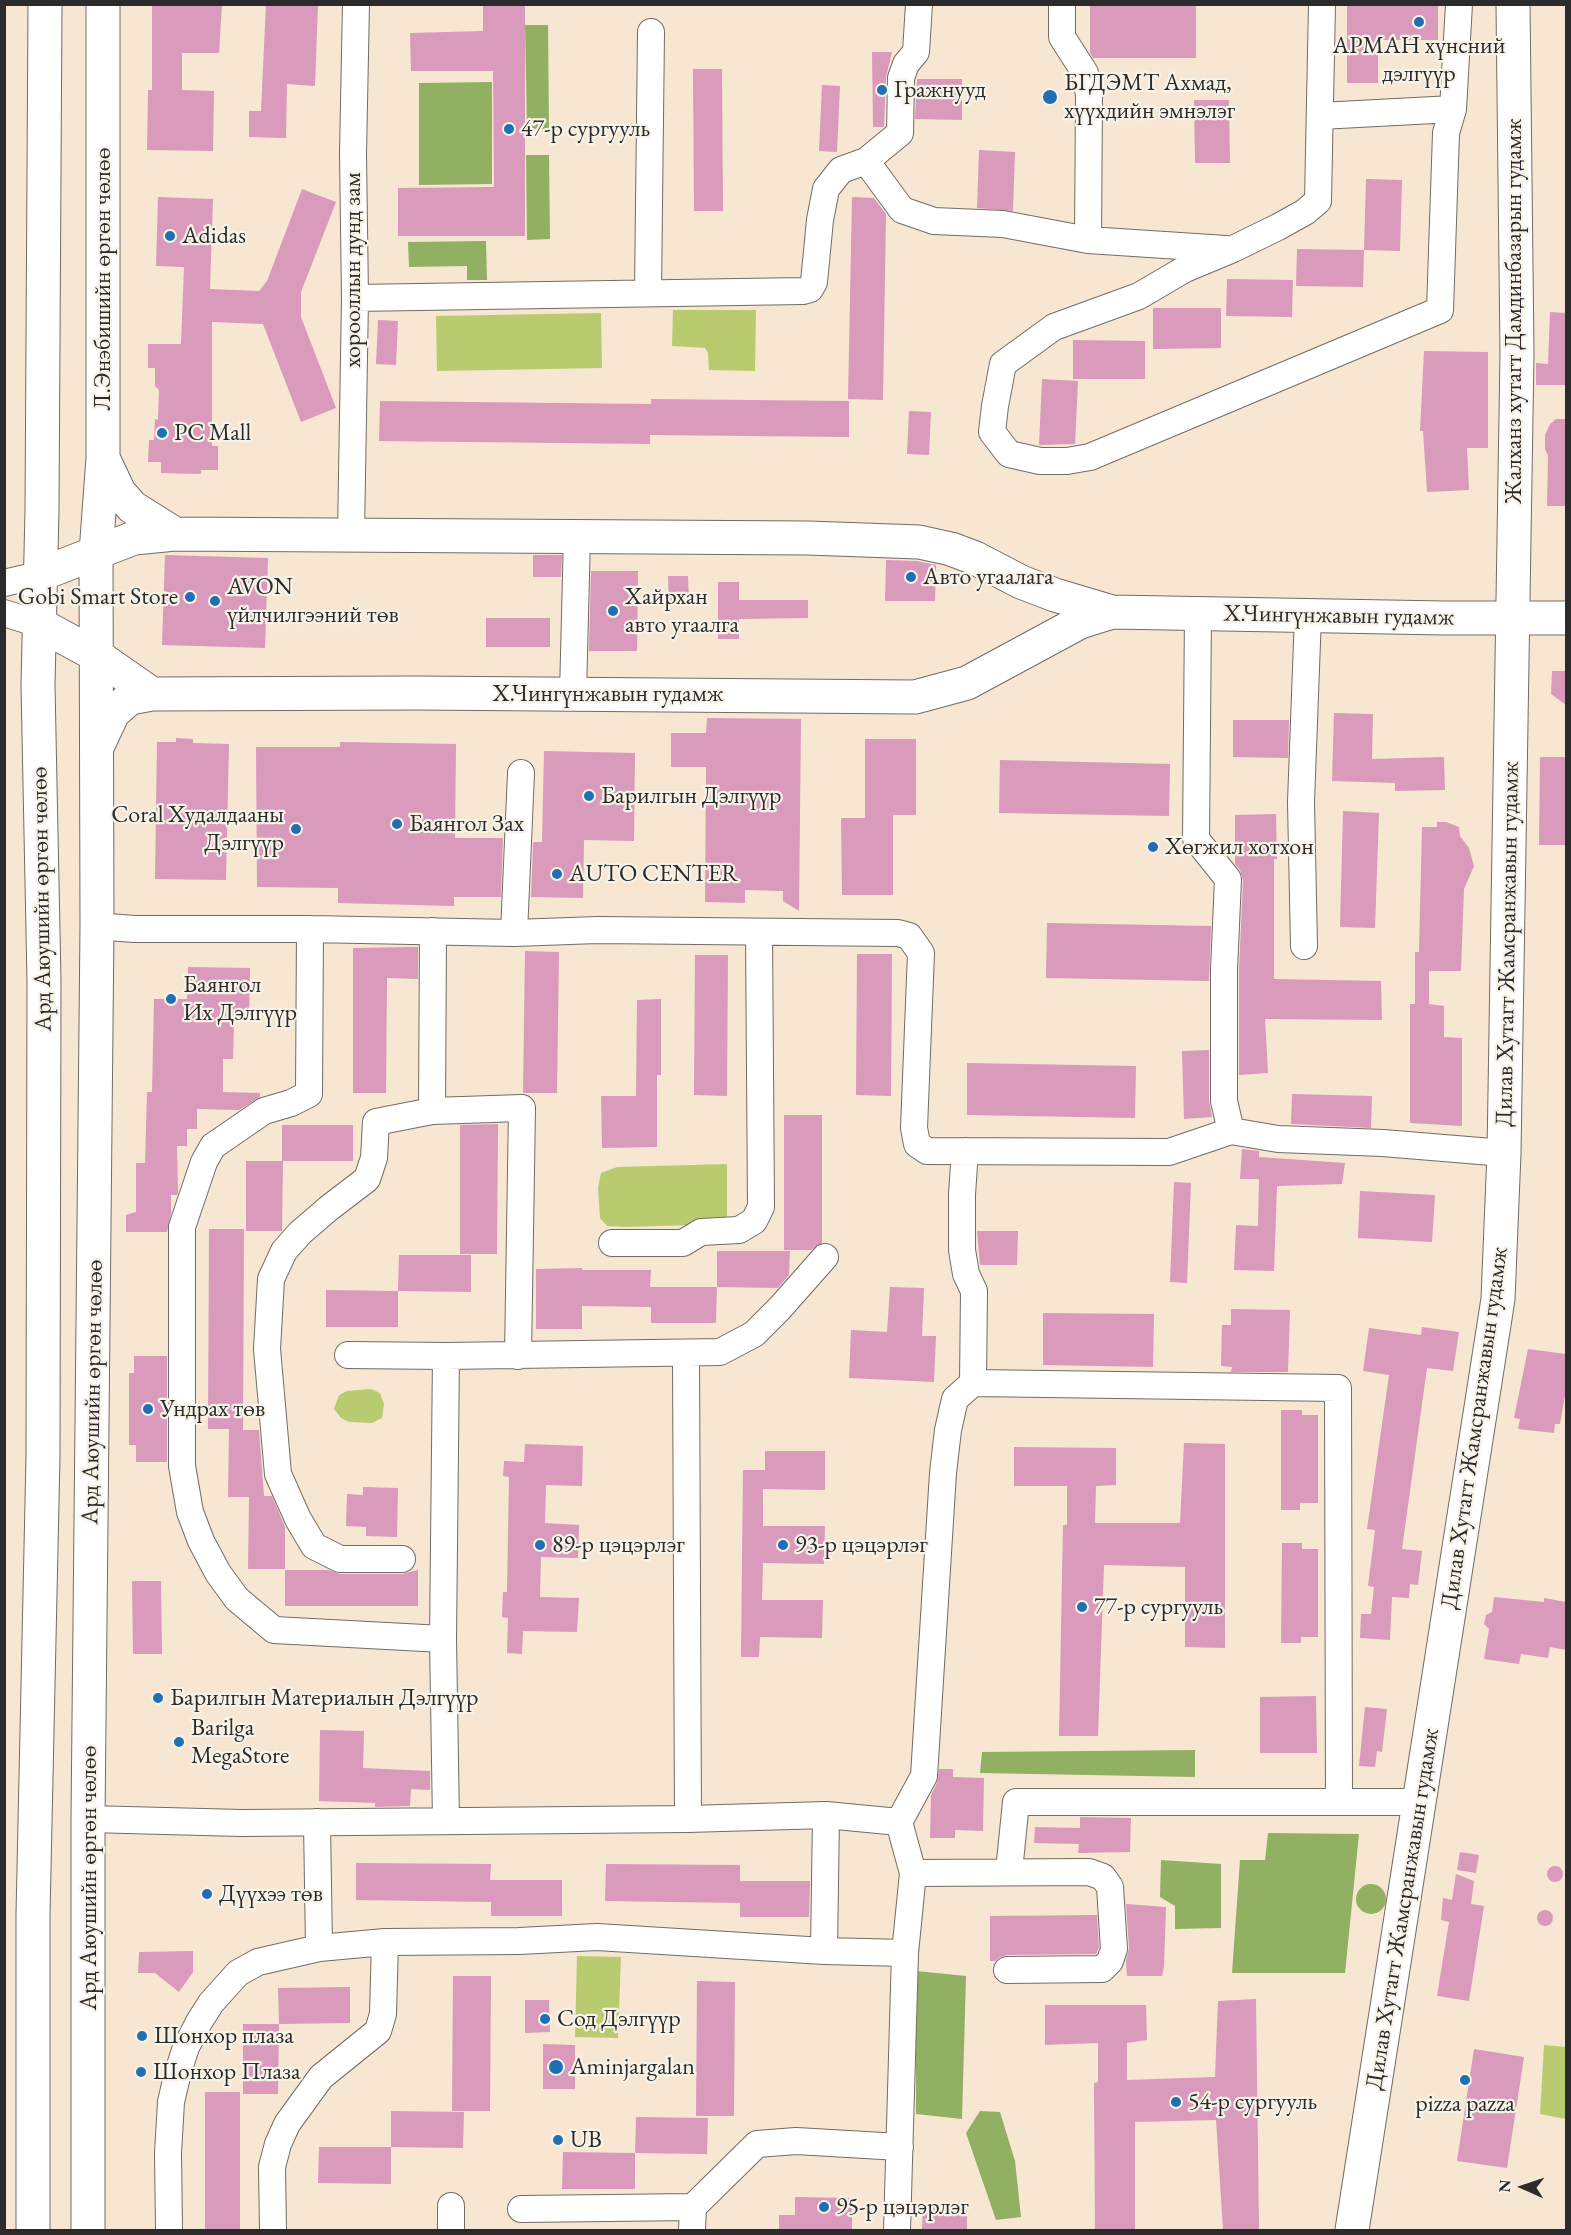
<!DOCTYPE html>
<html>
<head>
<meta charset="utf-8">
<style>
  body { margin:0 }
  #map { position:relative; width:1571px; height:2235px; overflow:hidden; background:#f6e6d2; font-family:"EB Garamond",serif }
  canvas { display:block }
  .frame { position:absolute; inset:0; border:6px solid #2b2b2b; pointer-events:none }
  .north { position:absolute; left:1493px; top:2157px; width:60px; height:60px; -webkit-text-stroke:4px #f7f3e8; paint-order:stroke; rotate:273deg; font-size:16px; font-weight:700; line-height:24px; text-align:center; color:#2b2b2b }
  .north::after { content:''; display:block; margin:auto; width:21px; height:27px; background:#2b2b2b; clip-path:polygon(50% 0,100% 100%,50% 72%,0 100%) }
</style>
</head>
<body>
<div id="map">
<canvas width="1571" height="2235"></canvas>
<div class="frame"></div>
<div class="north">N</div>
</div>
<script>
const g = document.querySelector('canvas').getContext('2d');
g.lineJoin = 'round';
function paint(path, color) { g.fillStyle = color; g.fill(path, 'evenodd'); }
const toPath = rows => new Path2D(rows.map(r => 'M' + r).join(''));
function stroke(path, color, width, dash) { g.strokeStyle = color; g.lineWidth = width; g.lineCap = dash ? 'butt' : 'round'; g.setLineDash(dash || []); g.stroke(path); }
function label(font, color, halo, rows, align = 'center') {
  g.font = font + ' "EB Garamond",serif'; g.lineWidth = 4.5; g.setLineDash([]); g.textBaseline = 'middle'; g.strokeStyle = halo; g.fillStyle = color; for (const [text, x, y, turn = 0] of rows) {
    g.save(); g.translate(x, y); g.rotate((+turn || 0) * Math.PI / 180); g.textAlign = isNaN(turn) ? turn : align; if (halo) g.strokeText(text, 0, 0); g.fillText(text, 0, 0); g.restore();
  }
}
const green = toPath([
  [673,310,756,310,755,371,709,370,708,353,705,348,672,346],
  [601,313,602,368,437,371,436,316],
  [727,1164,727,1224,625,1227,607,1226,600,1218,598,1188,601,1173,617,1167],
  [371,1389,380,1393,384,1404,382,1418,372,1423,349,1422,341,1418,334,1409,339,1395,347,1391],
  [577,1956,621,1957,618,2038,575,2037],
  [1544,2045,1566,2047,1566,2119,1540,2114]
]);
const forest = toPath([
  [525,25,548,25,549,129,527,129],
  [492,82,492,184,419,185,419,83],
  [526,155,549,155,550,239,527,240],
  [486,241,487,280,467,280,467,266,409,267,408,242],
  [1195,1750,1195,1777,980,1773,982,1752],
  [1268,1833,1359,1834,1345,1973,1232,1973,1240,1860,1265,1860],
  [1161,1860,1221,1864,1221,1928,1175,1929,1175,1906,1160,1897],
  '1356 1899a15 15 0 1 1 30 0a15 15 0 1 1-30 0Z',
  [916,1971,966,1976,962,2119,916,2114],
  [980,2111,1000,2112,1015,2161,1021,2217,996,2220,966,2133]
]);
const building = toPath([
  [152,4,222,4,219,53,182,53,182,90,214,91,213,151,147,150,148,90,152,90],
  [266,4,318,4,315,86,287,84,286,138,249,137,249,111,261,111],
  [483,4,525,4,525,236,398,236,398,188,494,187,493,71,411,71,410,33,483,31],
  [1090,4,1196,4,1196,58,1093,58,1090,53],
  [1347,4,1438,4,1438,40,1378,40,1378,83,1347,83],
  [872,52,892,52,886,77,884,127,873,127],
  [693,69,722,69,723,211,694,211],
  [917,79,962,79,962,120,915,119],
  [822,85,840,86,837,152,819,151],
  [1194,100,1229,100,1230,163,1195,163],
  [979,150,1015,152,1013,211,977,208],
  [1366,179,1402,180,1400,251,1364,250],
  [302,189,336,202,301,292,301,317,336,408,301,422,263,324,212,322,212,446,218,446,218,470,201,470,201,474,161,473,161,462,148,462,149,440,154,440,155,419,158,420,159,390,155,386,155,368,148,368,148,344,181,344,184,267,156,266,158,197,213,199,210,289,259,291,267,281],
  [852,197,874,198,886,214,883,400,848,399],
  [1297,249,1364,250,1363,287,1296,286],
  [1227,279,1293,280,1292,317,1226,316],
  [1153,308,1221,308,1221,348,1153,349],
  [1550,312,1566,313,1566,385,1536,385,1536,363,1548,364],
  [378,320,398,321,396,365,376,364],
  [1073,340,1145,341,1145,379,1073,379],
  [1424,351,1488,352,1488,448,1467,448,1469,490,1427,492,1423,431,1420,431],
  [1042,379,1078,381,1075,444,1039,445],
  [651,399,849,401,849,437,650,435,650,444,379,441,380,401,651,404],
  [909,411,931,412,929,455,907,454],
  [1556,419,1566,419,1566,506,1547,506,1548,456,1545,449,1545,435,1550,424],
  [165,555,268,558,265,648,162,645],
  [533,555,562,555,561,577,533,577],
  [886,560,917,561,936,565,935,601,885,601],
  [591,571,638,571,637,651,589,651],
  [668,576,688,576,689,603,669,604],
  [718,582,739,582,739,600,808,600,808,618,739,619,739,639,718,639],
  [486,618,550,618,550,647,486,647],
  [1552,671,1566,671,1566,705,1551,694],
  [1334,713,1373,714,1372,759,1444,757,1445,790,1395,791,1395,783,1332,781],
  [707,718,801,719,799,911,783,901,783,891,745,890,745,903,705,902,706,767,671,767,671,733,706,733],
  [1233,720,1289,720,1288,758,1233,757],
  [176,738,193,739,193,743,229,744,226,880,155,879,157,742,176,742],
  [865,739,916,739,916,815,893,815,893,895,842,895,841,818,865,818],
  [340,742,456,744,455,838,503,838,501,897,454,897,454,906,338,903,338,888,257,887,256,747,340,747],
  [544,751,635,753,634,841,584,840,583,898,531,897,533,842,542,842],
  [1540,757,1566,757,1566,845,1539,845],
  [1000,760,1170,764,1169,816,999,813],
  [1343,811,1379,813,1375,928,1340,927],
  [1276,814,1277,859,1274,859,1274,979,1381,981,1382,1020,1265,1019,1268,1073,1239,1075,1239,970,1243,880,1240,870,1235,864,1235,815],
  [1437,822,1446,822,1459,827,1460,836,1469,848,1474,866,1464,889,1461,971,1429,971,1429,1004,1444,1006,1444,1037,1462,1038,1462,1126,1410,1123,1410,1004,1415,1004,1415,952,1419,952,1422,827,1437,827],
  [1047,923,1211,926,1209,981,1046,978],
  [411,947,418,947,418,979,387,978,386,1093,353,1093,353,948],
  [525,951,559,952,557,1093,523,1093],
  [857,954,892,954,891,1096,856,1095],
  [695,955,728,955,727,1096,694,1095],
  [188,967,250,968,249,1020,234,1020,233,1059,223,1059,223,1092,260,1093,260,1097,239,1110,197,1109,197,1129,187,1129,187,1146,177,1146,178,1193,177,1195,171,1195,171,1213,167,1232,126,1232,126,1215,136,1212,136,1163,145,1163,147,1092,152,1092,154,999,187,999],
  [661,999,661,1075,657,1075,657,1147,602,1148,601,1096,636,1096,637,1000],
  [1209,1050,1209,1101,1212,1117,1184,1119,1182,1051],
  [967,1063,1136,1066,1135,1118,967,1115],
  [1292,1094,1372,1096,1371,1128,1291,1124],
  [784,1115,822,1115,822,1243,811,1250,784,1250],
  [498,1124,497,1254,460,1254,460,1125],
  [282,1125,353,1125,353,1161,282,1161],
  [1242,1149,1259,1151,1259,1157,1345,1163,1342,1184,1277,1186,1274,1271,1234,1270,1236,1225,1258,1226,1259,1179,1240,1179],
  [246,1161,283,1161,282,1231,246,1231],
  [1174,1182,1191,1183,1187,1283,1170,1282],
  [1360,1191,1435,1195,1432,1242,1358,1238],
  [209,1229,244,1229,243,1430,259,1430,264,1496,272,1496,285,1527,285,1569,248,1569,249,1497,228,1497,229,1429,208,1429],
  [977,1231,1018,1231,1017,1265,980,1265],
  [717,1251,790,1251,789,1275,778,1288,717,1287],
  [399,1255,471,1255,471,1292,398,1291],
  [582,1268,582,1270,651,1270,650,1287,717,1287,716,1323,651,1323,651,1307,582,1306,582,1329,536,1329,536,1269],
  [890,1287,924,1288,922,1336,936,1336,934,1382,849,1378,851,1330,887,1332],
  [326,1290,398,1291,398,1327,326,1327],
  [1231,1309,1290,1310,1288,1372,1231,1372,1232,1367,1221,1366,1222,1325,1231,1325],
  [1043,1313,1154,1314,1153,1367,1043,1365],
  [1422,1327,1459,1332,1453,1371,1427,1368,1402,1549,1422,1551,1418,1585,1410,1584,1409,1598,1392,1597,1390,1640,1360,1638,1361,1614,1371,1614,1374,1587,1368,1586,1375,1530,1367,1529,1389,1375,1363,1371,1369,1328,1421,1335],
  [1528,1349,1566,1354,1566,1390,1560,1424,1555,1424,1554,1433,1518,1429,1520,1419,1514,1418],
  [134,1356,167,1356,167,1462,136,1462,136,1445,129,1445,129,1373,134,1373],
  [1281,1410,1302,1410,1302,1415,1318,1415,1318,1503,1300,1503,1300,1510,1281,1510],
  [1184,1443,1225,1444,1225,1648,1185,1647,1185,1567,1104,1565,1098,1736,1059,1736,1063,1525,1067,1525,1067,1486,1014,1486,1014,1447,1116,1448,1116,1485,1096,1486,1095,1523,1180,1523],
  [525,1444,583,1446,582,1486,546,1485,545,1523,579,1525,578,1558,541,1557,540,1597,579,1598,577,1632,523,1631,522,1654,507,1653,508,1618,502,1617,503,1592,507,1592,509,1477,503,1476,504,1461,524,1462],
  [765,1451,825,1451,825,1490,763,1489,763,1526,825,1526,824,1564,763,1563,762,1600,823,1600,822,1638,760,1637,759,1657,741,1657,743,1470,765,1470],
  [363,1487,398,1488,397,1537,366,1536,366,1527,346,1526,347,1494,363,1495],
  [1282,1543,1302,1543,1302,1549,1318,1549,1318,1637,1301,1637,1301,1643,1281,1643],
  [285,1570,329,1570,340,1574,402,1574,418,1570,418,1606,285,1606],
  [132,1581,161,1581,162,1654,133,1654],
  [1494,1597,1544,1602,1544,1598,1566,1602,1566,1650,1550,1647,1548,1658,1521,1654,1519,1664,1484,1659,1489,1629,1484,1624,1486,1615,1492,1612],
  [1316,1696,1317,1753,1260,1753,1260,1697],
  [1365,1707,1387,1709,1382,1752,1377,1751,1375,1767,1359,1766],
  [320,1730,364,1731,363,1768,430,1771,430,1790,411,1789,410,1806,375,1807,375,1803,319,1801],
  [939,1769,953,1769,953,1777,984,1778,983,1831,955,1830,955,1838,930,1838,931,1795,937,1783],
  [1080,1817,1131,1818,1130,1852,1078,1853,1079,1844,1034,1843,1035,1827,1080,1828],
  [1460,1852,1479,1855,1476,1873,1457,1870],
  [356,1863,491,1864,490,1880,562,1880,562,1916,491,1916,491,1902,356,1900],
  [606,1864,740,1865,740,1881,810,1881,809,1917,740,1917,740,1903,605,1901],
  '1547 1874a8 8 0 1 1 16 0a8 8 0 1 1-16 0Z',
  [1456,1874,1474,1881,1471,1904,1484,1906,1469,2001,1437,1996,1449,1922,1441,1920,1443,1898,1452,1900],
  [1126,1904,1166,1907,1164,1967,1162,1976,1127,1976,1126,1961,1129,1948],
  '1537 1918a8 8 0 1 1 16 0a8 8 0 1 1-16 0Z',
  [1097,1915,1099,1947,1096,1954,1007,1955,1000,1957,995,1961,990,1961,990,1916],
  [193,1951,193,1972,179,1992,155,1973,138,1973,139,1952],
  [453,1976,491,1976,490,2111,452,2111],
  [697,1981,735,1982,734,2116,696,2116],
  [350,1987,350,2023,279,2024,278,1988],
  [1256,1999,1259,2230,1223,2230,1216,2120,1135,2122,1135,2230,1095,2230,1094,2083,1098,2082,1098,2043,1045,2045,1045,2005,1146,2005,1147,2040,1127,2043,1127,2080,1215,2077,1218,2001],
  [525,2000,549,2000,550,2032,525,2033],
  [243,2024,279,2024,278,2094,243,2094],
  [543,2044,575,2045,575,2089,543,2089],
  [1474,2049,1524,2057,1507,2168,1457,2161],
  [205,2092,240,2092,240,2230,205,2230],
  [391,2111,464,2112,463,2148,391,2147],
  [636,2117,708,2118,707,2154,635,2153,635,2189,562,2189,563,2152,635,2153],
  [319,2147,391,2147,391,2184,318,2183],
  [795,2197,852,2198,852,2230,779,2230,779,2215,795,2215],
  [923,2204,967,2204,967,2230,922,2230]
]);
const minor = toPath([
  [1062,4,1062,37,1085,73,1089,95,1088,240],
  [1322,4,1318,201,1305,212,1278,227,1233,249,1185,269,1139,296,1054,327,1003,364,995,406,992,432,1009,454,1040,461,1067,461,1090,457,1440,310,1446,133,1453,109,1459,4],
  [1320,116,1453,109],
  [866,161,900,133,901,78,906,64,916,52,919,4],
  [648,293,651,32],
  [355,298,803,291,810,289,814,282,820,220,826,189,841,170,866,161,902,210,934,221,1003,224,1088,240,1226,249],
  [351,535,355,298,353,154,356,4],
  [4,583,39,575],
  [4,613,39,624],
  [1198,613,1196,839,1228,879,1224,970,1224,1101,1231,1131],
  [573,694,577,536],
  [97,926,134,929,310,929,514,933,598,930,898,933,909,936,921,953,914,1128,917,1144,927,1151,1169,1152,1231,1131,1278,1139,1383,1143,1504,1153],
  [310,929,309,1094,291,1103,264,1111,213,1146,204,1162,182,1227,182,1466,190,1512,201,1541,218,1573,237,1599,274,1630,443,1639],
  [514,933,521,773],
  [1304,946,1301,802,1308,615],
  [432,1111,433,931],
  [612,1243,683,1243,701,1232,739,1230,754,1221,761,1207,759,932],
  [686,1354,688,1819],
  [348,1355,446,1356,720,1352,754,1334,780,1308,825,1257],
  [973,1383,1338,1388,1339,1801],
  [402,1559,340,1559,314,1546,298,1519,278,1474,267,1349,271,1279,284,1251,300,1233,329,1208,367,1179,374,1158,376,1122,432,1111,522,1108,518,1356],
  [88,1819,242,1823,688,1819,826,1815,899,1822],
  [446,1821,443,1639,446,1356],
  [317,1822,319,1948],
  [1009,1871,1016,1802,1420,1802],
  [913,1873,1089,1872,1103,1877,1110,1887,1114,1949,1110,1961,1102,1969,1007,1970],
  [824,1951,826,1815],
  [521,2209,693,2207,757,2144,796,2141,900,2147],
  [169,2230,168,2153,171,2102,178,2072,186,2047,199,2022,211,2003,238,1973,258,1962,319,1948,385,1942,519,1941,597,1937,824,1951,905,1953],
  [273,2230,272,2167,278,2144,287,2124,321,2077,378,2031,383,2014,385,1942],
  [451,2230,451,2206],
  [692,2230,693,2207],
  [897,2230,905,1953,913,1873,899,1822,924,1776,943,1473,948,1430,955,1399,973,1383,974,1291,966,1274,962,1250,962,1194,965,1151]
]);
const major = toPath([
  [104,460,119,492,132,507,175,534],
  [39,575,134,538,175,534,808,538,919,542,951,549,975,558,1021,582,1055,595,1112,612,1444,618,1566,618],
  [39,624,96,655,152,694],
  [98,745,113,713,130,698,152,694,417,693,915,697,967,683,1080,622,1112,612],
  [33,2230,33,1915,43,1456,44,981,38,685,42,510,45,4],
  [88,2230,88,1819,97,926,96,553,103,458,103,4],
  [1352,2230,1498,1299,1504,1153,1517,354,1513,4]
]);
const markers = [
  [1419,22,6,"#1f6fb2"],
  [882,90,6,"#1f6fb2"],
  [1050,97,8,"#1f6fb2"],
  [509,129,6,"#1f6fb2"],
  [170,236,6,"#1f6fb2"],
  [162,433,6,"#1f6fb2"],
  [911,577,6,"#1f6fb2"],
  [190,597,6,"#1f6fb2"],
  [215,601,6,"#1f6fb2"],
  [613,611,6,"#1f6fb2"],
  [589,796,6,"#1f6fb2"],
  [397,824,6,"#1f6fb2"],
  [296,829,6,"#1f6fb2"],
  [1153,847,6,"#1f6fb2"],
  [557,874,6,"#1f6fb2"],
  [171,999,6,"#1f6fb2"],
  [148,1409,6,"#1f6fb2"],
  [540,1545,6,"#1f6fb2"],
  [783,1545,6,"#1f6fb2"],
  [1082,1607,6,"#1f6fb2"],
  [158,1698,6,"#1f6fb2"],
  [179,1742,6,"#1f6fb2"],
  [207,1894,6,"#1f6fb2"],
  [545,2019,6,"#1f6fb2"],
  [142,2036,6,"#1f6fb2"],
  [556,2067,8,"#1f6fb2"],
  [141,2072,6,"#1f6fb2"],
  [1465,2080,6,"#1f6fb2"],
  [1176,2102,6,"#1f6fb2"],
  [558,2140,6,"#1f6fb2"],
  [824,2207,6,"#1f6fb2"]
];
const poiNames = [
  ["АРМАН хүнсний",1419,46,"center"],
  ["дэлгүүр",1419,74,"center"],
  ["БГДЭМТ Ахмад,",1064,83],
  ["хүүхдийн эмнэлэг",1064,111],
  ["Гражнууд",894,90],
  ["47-р сургууль",521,129],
  ["Adidas",182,236],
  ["PC Mall",174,433],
  ["Авто угаалага",923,577],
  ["AVON",227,587],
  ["үйлчилгээний төв",227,615],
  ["Gobi Smart Store",178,597,"right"],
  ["Хайрхан",625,597],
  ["авто угаалга",625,625],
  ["Барилгын Дэлгүүр",601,796],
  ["Coral Худалдааны",284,815,"right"],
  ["Дэлгүүр",284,843,"right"],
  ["Баянгол Зах",409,824],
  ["Хөгжил хотхон",1165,847],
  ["AUTO CENTER",569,874],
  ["Баянгол",183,985],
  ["Их Дэлгүүр",183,1013],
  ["Ундрах төв",160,1409],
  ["89-р цэцэрлэг",552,1545],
  ["93-р цэцэрлэг",795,1545],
  ["77-р сургууль",1094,1607],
  ["Барилгын Материалын Дэлгүүр",170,1698],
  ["Barilga",191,1728],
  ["MegaStore",191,1756],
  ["Дүүхээ төв",219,1894],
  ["Сод Дэлгүүр",557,2019],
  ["Шонхор плаза",154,2036],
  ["Aminjargalan",570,2067],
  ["Шонхор Плаза",153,2072],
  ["54-р сургууль",1188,2102],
  ["pizza pazza",1465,2104,"center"],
  ["UB",570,2140],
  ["95-р цэцэрлэг",836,2207]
];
const streetNames = [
  ["хорооллын дунд зам",353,270,-90],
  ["Л.Энэбишийн өргөн чөлөө",103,279,-90],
  ["Жалханз хутагт Дамдинбазарын гудамж",1514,311,-90],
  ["Х.Чингүнжавын гудамж",1339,616,1],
  ["Х.Чингүнжавын гудамж",608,694],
  ["Ард Аюушийн өргөн чөлөө",42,899,-91],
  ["Дилав Хутагт Жамсранжавын гудамж",1508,944,-89],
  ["Ард Аюушийн өргөн чөлөө",93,1392,-89],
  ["Дилав Хутагт Жамсранжавын гудамж",1475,1428,-82],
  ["Ард Аюушийн өргөн чөлөө",89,1878,-90],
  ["Дилав Хутагт Жамсранжавын гудамж",1403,1909,-81]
];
paint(green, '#b8cc6f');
paint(forest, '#92b062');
paint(building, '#d99abb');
stroke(minor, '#726c65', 28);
stroke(major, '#726c65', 35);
stroke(minor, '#fff', 26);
stroke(major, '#fff', 33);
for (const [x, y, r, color] of markers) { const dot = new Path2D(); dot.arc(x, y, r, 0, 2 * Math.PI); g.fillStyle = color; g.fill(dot); stroke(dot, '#f7f3e8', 2); }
label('24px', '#2b2b2b', '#f7f3e8', poiNames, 'left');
label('24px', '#2b2b2b', '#f7f3e8', streetNames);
</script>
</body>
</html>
